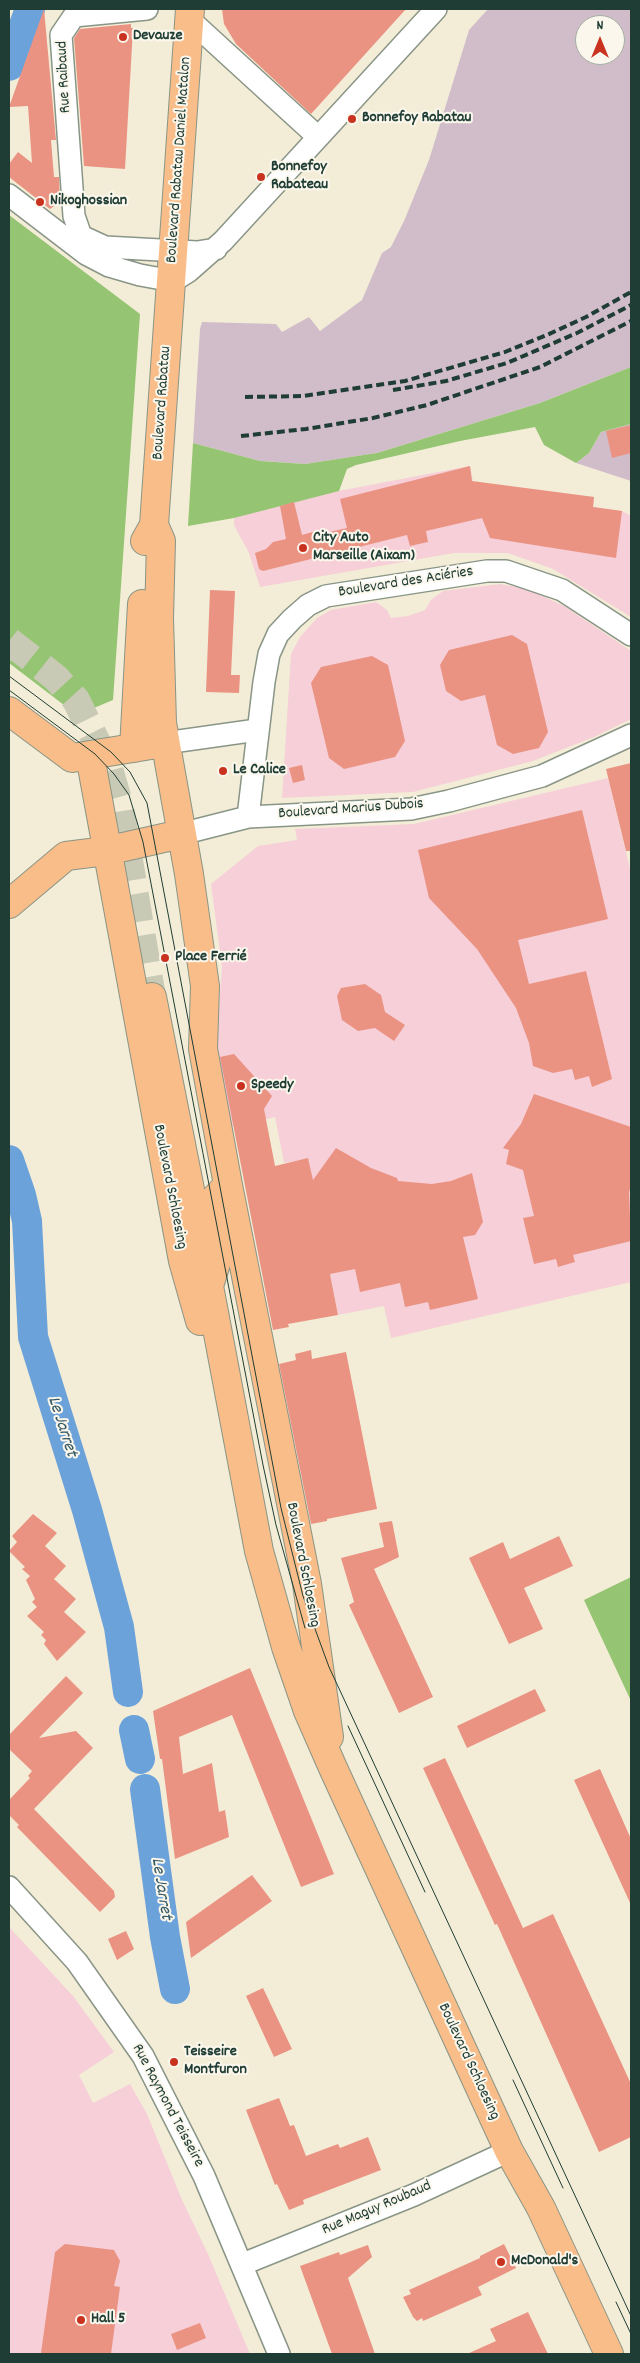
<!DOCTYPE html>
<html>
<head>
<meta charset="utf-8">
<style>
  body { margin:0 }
  #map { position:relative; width:640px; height:2363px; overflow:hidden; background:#f3edd7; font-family:Dekko,sans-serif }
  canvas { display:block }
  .frame { position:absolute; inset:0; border:10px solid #1f3d34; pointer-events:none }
  .north { position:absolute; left:575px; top:15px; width:50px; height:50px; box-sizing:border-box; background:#fbf7ec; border:1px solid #a3ada2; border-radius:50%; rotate:0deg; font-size:14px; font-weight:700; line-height:20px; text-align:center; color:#1f3d34 }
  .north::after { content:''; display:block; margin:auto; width:18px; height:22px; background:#c8321e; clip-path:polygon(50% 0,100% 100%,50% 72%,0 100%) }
</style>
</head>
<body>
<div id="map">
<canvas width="640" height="2363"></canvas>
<div class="frame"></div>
<div class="north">N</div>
</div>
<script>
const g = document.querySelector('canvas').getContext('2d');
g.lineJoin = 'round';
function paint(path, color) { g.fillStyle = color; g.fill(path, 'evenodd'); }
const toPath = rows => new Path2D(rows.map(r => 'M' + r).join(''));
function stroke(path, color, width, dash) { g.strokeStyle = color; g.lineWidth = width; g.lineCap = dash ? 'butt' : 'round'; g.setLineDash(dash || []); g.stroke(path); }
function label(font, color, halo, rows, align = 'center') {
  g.font = font + ' Dekko,sans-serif'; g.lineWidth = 4; g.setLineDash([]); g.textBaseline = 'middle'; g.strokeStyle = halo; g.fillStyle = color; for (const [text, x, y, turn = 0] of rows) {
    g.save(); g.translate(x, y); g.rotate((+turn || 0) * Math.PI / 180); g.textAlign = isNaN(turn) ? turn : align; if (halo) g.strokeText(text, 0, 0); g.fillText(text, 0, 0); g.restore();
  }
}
const built = toPath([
  [470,466,473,482,594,497,593,507,622,511,631,516,631,617,553,569,508,553,454,553,260,587,249,553,234,525,234,518,323,494],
  [500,584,528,589,564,606,631,651,631,719,594,737,533,761,413,792,282,798,291,654,300,637,317,618,331,610,376,602,387,610,391,618,408,616,425,610,431,600,443,591],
  [608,778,631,873,631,1282,391,1338,384,1306,338,1315,308,1159,284,1163,275,1117,231,1127,216,1046,222,967,211,884,258,846,297,840,295,829,414,824],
  [9,1927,73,1996,114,2052,79,2075,93,2103,130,2084,147,2114,182,2200,208,2254,250,2354,9,2354]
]);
const industrial = toPath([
  [488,9,631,9,631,367,540,403,377,453,305,464,260,461,193,443,200,329,202,322,276,324,282,332,309,317,320,331,362,300,382,253,391,247,404,221,429,160,469,30],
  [585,25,615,25,615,55,585,55],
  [631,424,631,481,576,463,589,453,601,432]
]);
const green = toPath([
  [9,215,140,314,113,700,77,715,9,663,13,656,9,652],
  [631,367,631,424,601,432,589,453,576,463,544,445,535,427,460,441,356,465,347,469,339,491,234,518,188,526,193,443,260,461,305,464,377,453,540,403],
  [631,1577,631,1701,584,1600]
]);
const river = toPath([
  [9,66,30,9],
  [9,1160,21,1195,27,1221,33,1337,87,1510,119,1627,128,1692],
  [134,1730,140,1759],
  [145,1789,165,1937,175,1989]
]);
const building = toPath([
  [44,9,56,140,51,140,54,177,59,177,60,202,50,209,9,177,9,164,18,152,32,163,28,106,9,107],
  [222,9,406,9,311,114,236,44,224,24],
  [131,24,131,28,133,28,125,169,84,166,74,38,80,29],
  [631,425,631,453,612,458,606,431],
  [470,466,472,481,594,497,593,507,622,511,616,558,490,538,482,518,426,531,428,542,410,546,407,535,263,571,259,569,255,553,266,549,273,542,286,539,280,506,294,502,302,535,316,531,316,535,347,528,340,499],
  [210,590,235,591,231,675,240,675,239,693,206,692],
  [512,635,527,644,548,732,539,748,513,754,497,745,485,695,461,701,446,691,440,665,449,650],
  [372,656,388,665,405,741,395,757,344,769,329,758,311,683,321,667],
  [631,763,631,851,626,851,606,769],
  [302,765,305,780,293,783,289,768],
  [582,810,608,919,518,940,529,984,586,971,612,1079,592,1087,589,1076,575,1080,572,1069,553,1073,533,1066,529,1043,516,1008,477,949,429,898,418,850],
  [365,984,381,995,385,1012,405,1025,394,1041,375,1028,358,1031,342,1020,337,996,341,988],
  [234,1054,272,1096,264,1109,275,1166,308,1158,313,1180,336,1148,371,1168,397,1178,398,1181,432,1184,451,1181,472,1173,483,1222,475,1235,463,1237,478,1299,430,1310,428,1302,405,1307,400,1283,360,1292,355,1269,330,1274,338,1315,288,1324,289,1327,273,1330,220,1057],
  [534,1094,631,1127,631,1186,629,1192,631,1241,573,1255,575,1262,558,1267,556,1259,534,1264,523,1218,534,1216,523,1170,506,1164,509,1150,503,1148,521,1124],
  [311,1350,312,1359,346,1352,377,1509,327,1519,327,1521,311,1524,279,1364,296,1360,295,1354],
  [33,1514,57,1533,45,1546,66,1566,54,1579,76,1599,64,1612,86,1632,57,1661,44,1644,46,1640,41,1635,44,1632,27,1616,37,1607,32,1602,35,1599,26,1580,30,1576,22,1569,25,1567,9,1551,17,1542,12,1536],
  [392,1521,399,1557,374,1569,433,1697,399,1713,349,1605,354,1602,341,1558,384,1547,379,1523],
  [559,1536,573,1566,524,1588,543,1629,509,1644,469,1558,503,1542,510,1559],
  [250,1668,334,1874,301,1887,232,1715,179,1737,183,1774,212,1763,219,1812,225,1810,229,1837,175,1859,162,1759,160,1759,153,1711],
  [66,1676,83,1693,39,1738,76,1731,93,1748,34,1809,114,1891,115,1897,100,1912,17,1827,19,1825,9,1815,9,1800,30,1778,28,1776,32,1771,9,1749,9,1735],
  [535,1689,546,1711,467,1748,457,1726],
  [445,1758,523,1928,553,1914,631,2084,631,2137,599,2152,497,1924,495,1925,423,1768],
  [600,1769,631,1839,631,1905,574,1780],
  [252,1875,272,1901,191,1958,186,1922],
  [126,1931,134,1949,117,1960,108,1939],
  [263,1988,292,2049,274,2057,246,1996],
  [279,2098,290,2126,294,2125,306,2156,338,2144,340,2148,368,2137,381,2170,303,2200,304,2204,289,2210,277,2184,275,2185,246,2110],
  [65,2244,114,2250,120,2261,114,2286,120,2287,111,2354,41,2353,55,2252],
  [504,2244,516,2268,478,2287,482,2295,423,2321,422,2318,417,2321,413,2317,403,2297,411,2294,409,2290,480,2258,480,2256],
  [368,2245,372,2257,348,2278,375,2354,332,2354,300,2266,339,2252,340,2255],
  [528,2312,548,2354,467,2354,496,2341,490,2329],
  [200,2323,206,2338,177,2350,171,2334]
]);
const highwayTunnel = toPath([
  [9,641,56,678,76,700,108,765,120,807,152,997]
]);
const minor = toPath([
  [147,9,74,16,61,35,74,216,81,236,105,247,197,252,216,249],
  [189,19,318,137],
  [9,195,86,254,109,266,140,275,173,281,189,271,223,241,436,9],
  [165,743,257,730],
  [248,817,264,682,269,654,278,634,292,619,308,605,326,596,487,571,506,571,562,590,631,635],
  [181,834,248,817,411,809,449,801,542,776,631,735],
  [9,1887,77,1962,143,2056,204,2176,279,2354],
  [243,2264,414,2195,509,2151]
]);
const major = toPath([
  [154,525,161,541,159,618,162,723,189,874,205,986,203,1049,228,1185,207,1207,217,1260,209,1286,259,1551,286,1647,308,1711,333,1768,509,2151,541,2208,609,2354],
  [145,541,154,525,190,9],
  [9,711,72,758,151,745],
  [134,748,142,604],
  [90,756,183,1261,200,1321],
  [9,904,66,856,106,851,181,834],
  [228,1185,307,1584,329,1737]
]);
const highway = toPath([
  [152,997,209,1286]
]);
const tram = toPath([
  [9,676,111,752,130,772,147,803,281,1508,303,1596,329,1667,631,2316],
  [9,690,95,754,114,774,129,795,143,842,263,1465,276,1525,305,1628],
  [348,1726,425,1892],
  [513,2080,563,2188],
  [616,2302,631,2334]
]);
const rail = toPath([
  [393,390,446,381,507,363,577,333,631,305],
  [245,397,303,396,405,381,505,352,547,335,586,317,631,292],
  [241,436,306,429,373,418,427,405,540,367,631,321]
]);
const markers = [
  [123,37,5,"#c8321e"],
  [352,119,5,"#c8321e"],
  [261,177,5,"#c8321e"],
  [40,202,5,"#c8321e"],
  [303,548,5,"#c8321e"],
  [223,771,5,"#c8321e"],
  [165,958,5,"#c8321e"],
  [241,1086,5,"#c8321e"],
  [174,2062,5,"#c8321e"],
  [501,2262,5,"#c8321e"],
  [81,2320,5,"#c8321e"]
];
const poiNames = [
  ["Devauze",133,37],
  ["Bonnefoy Rabatau",362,119],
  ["Bonnefoy",271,168],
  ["Rabateau",271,186],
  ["Nikoghossian",50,202],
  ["City Auto",313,539],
  ["Marseille (Aixam)",313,557],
  ["Le Calice",233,771],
  ["Place Ferrié",175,958],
  ["Speedy",251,1086],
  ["Teisseire",184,2053],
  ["Montfuron",184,2071],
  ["McDonald's",511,2262],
  ["Hall 5",91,2320]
];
const streetNames = [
  ["Rue Raibaud",65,77,-93],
  ["Boulevard Rabatau Daniel Matalon",180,160,-86],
  ["Boulevard Rabatau",163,403,-86],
  ["Boulevard des Aciéries",406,583,-9],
  ["Boulevard Marius Dubois",351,810,-4],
  ["Boulevard Schloesing",169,1187,79],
  ["Boulevard Schloesing",302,1565,79],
  ["Boulevard Schloesing",468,2062,65],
  ["Rue Raymond Teisseire",167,2106,62],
  ["Rue Maguy Roubaud",377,2209,-23]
];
const waterNames = [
  ["Le Jarret",61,1427,72],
  ["Le Jarret",160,1889,81]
];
paint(built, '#f6cfd8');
paint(industrial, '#d1bdca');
paint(green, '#95c472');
stroke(river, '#6ca2da', 30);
paint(building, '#ea9383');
stroke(highwayTunnel, '#c9cab6', 28, [28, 14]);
stroke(minor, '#899586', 24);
stroke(major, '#899586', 30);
stroke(highway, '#899586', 30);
stroke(minor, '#fff', 21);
stroke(major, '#f9bd89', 28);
stroke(highway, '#f9bd89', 28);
stroke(tram, '#1f3d34', 1);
stroke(rail, '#1f3d34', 4, [8, 4]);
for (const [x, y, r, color] of markers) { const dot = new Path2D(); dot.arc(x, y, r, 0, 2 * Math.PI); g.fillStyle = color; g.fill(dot); stroke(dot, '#fbf7ec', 2); }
label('bold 16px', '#1f3d34', '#fbf7ec', poiNames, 'left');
label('16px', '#1f3d34', '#fbf7ec', streetNames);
label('italic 18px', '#365b66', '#fbf7ec', waterNames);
</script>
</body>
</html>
